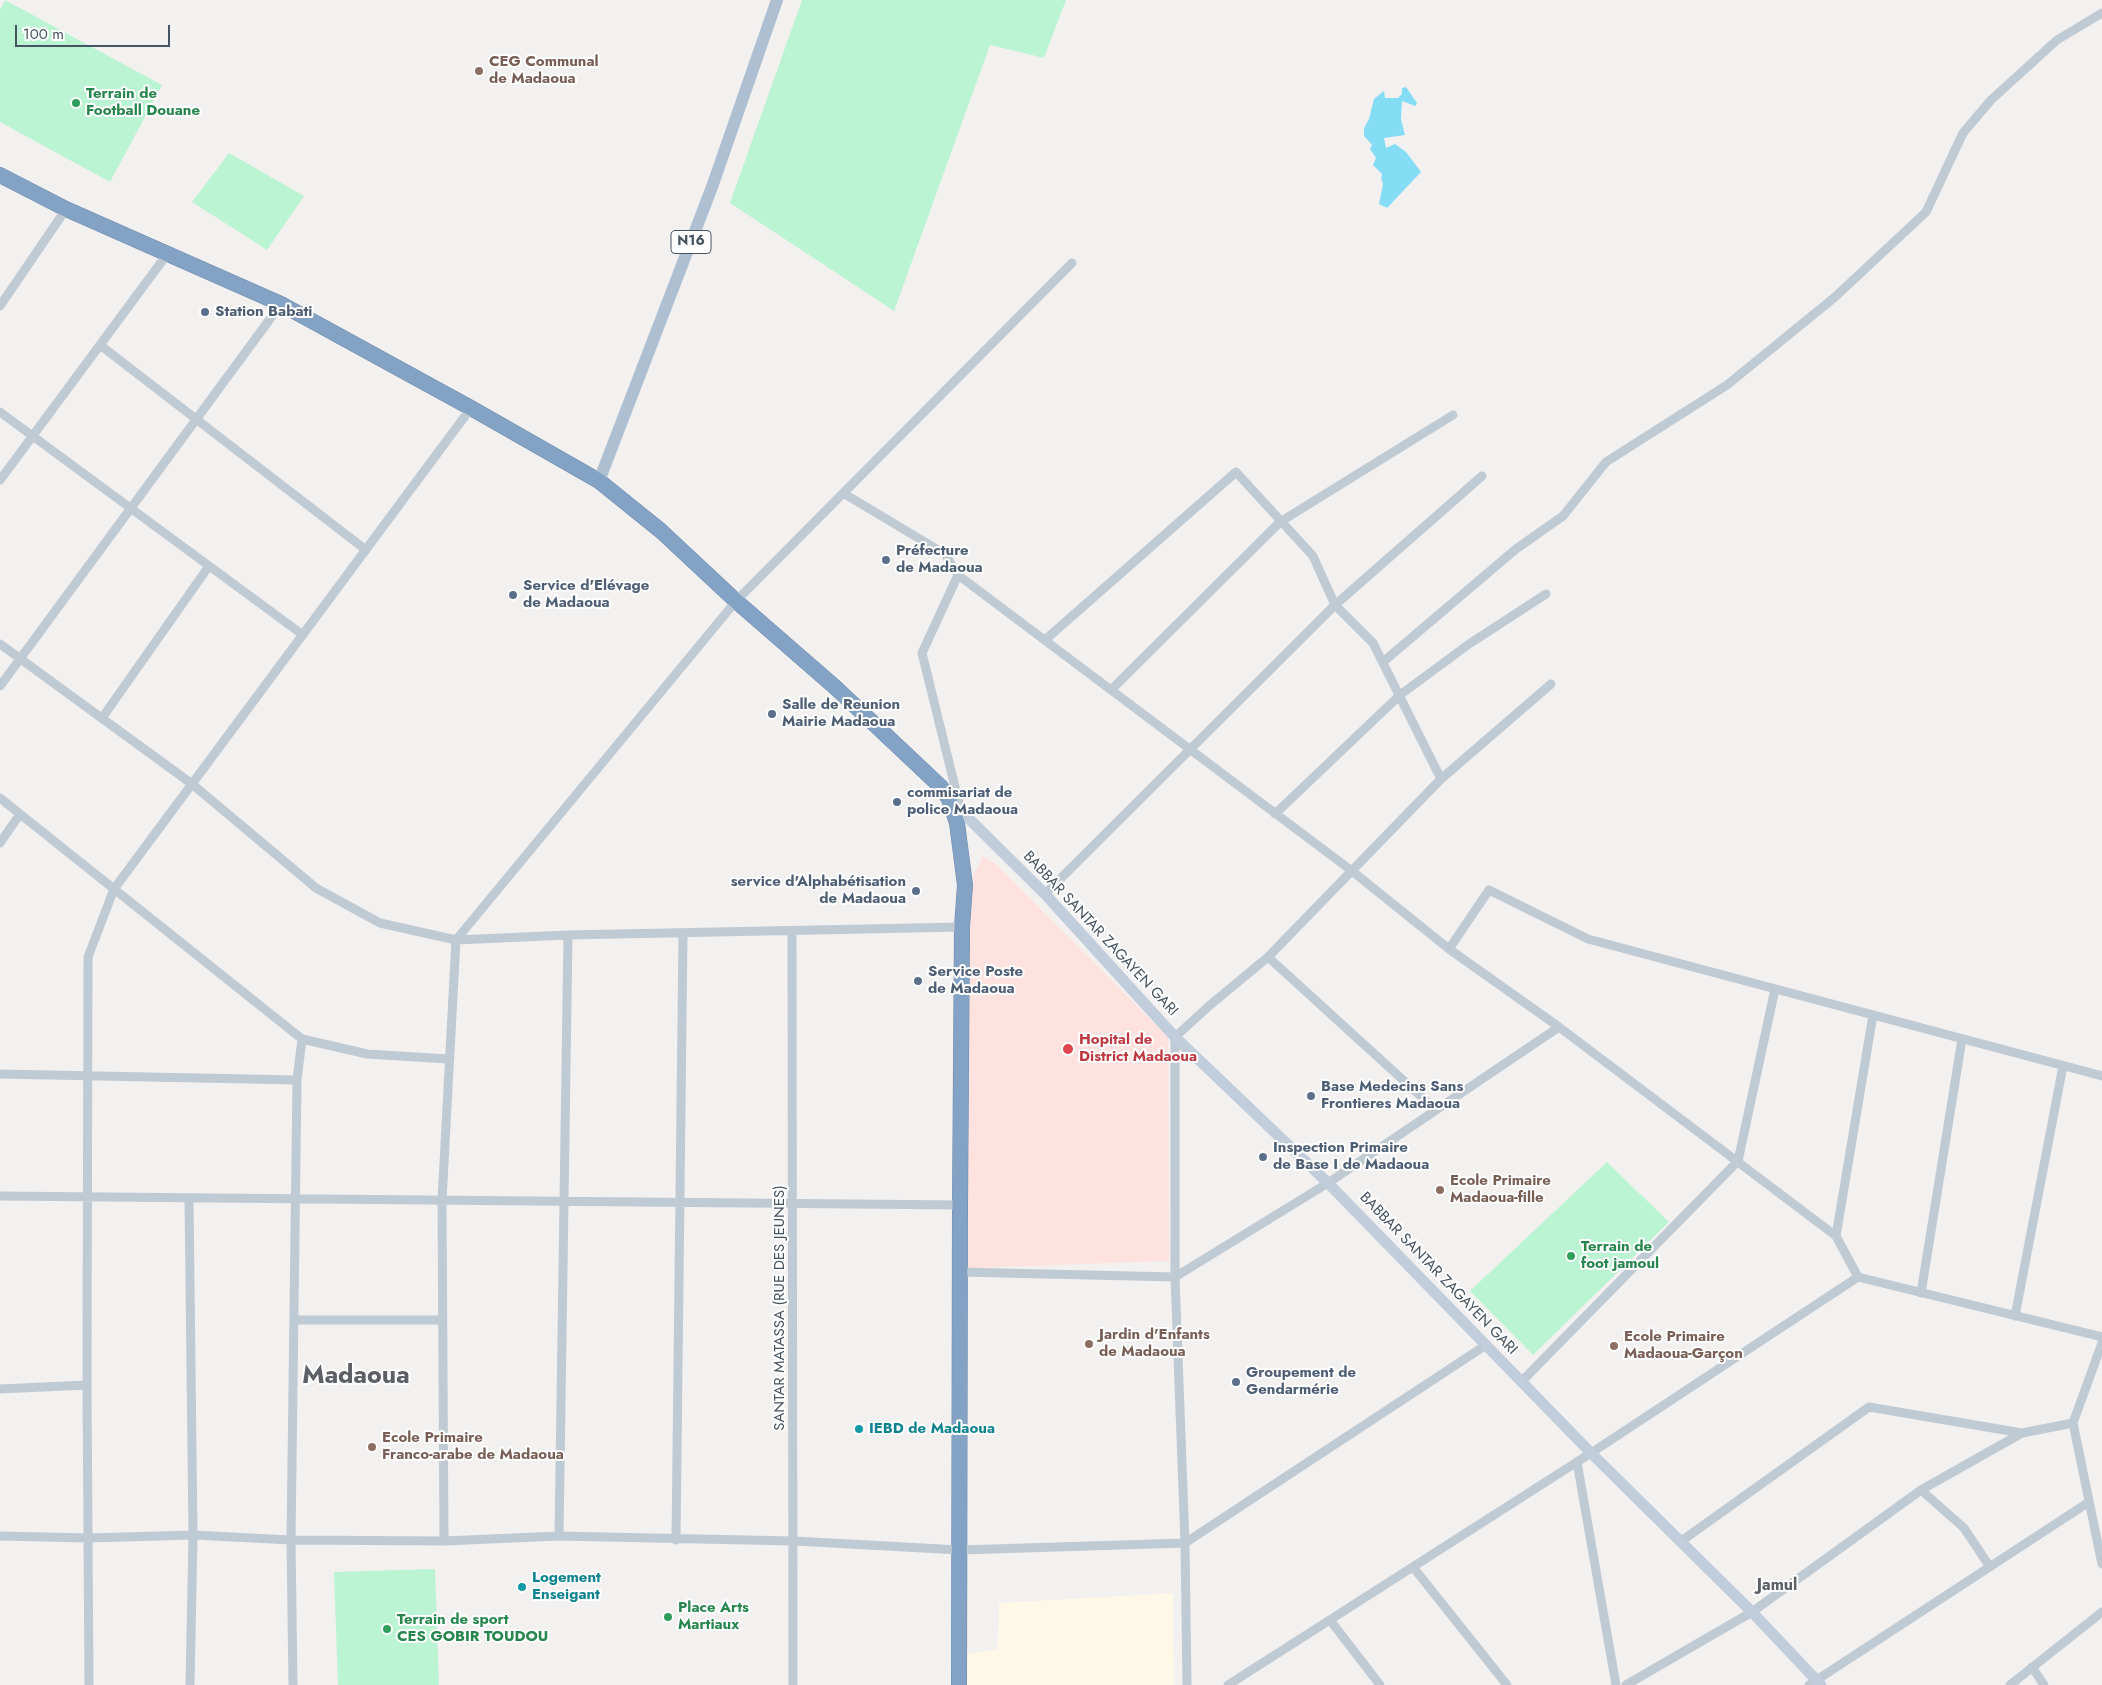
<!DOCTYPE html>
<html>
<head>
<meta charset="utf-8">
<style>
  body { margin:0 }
  #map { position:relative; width:2102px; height:1685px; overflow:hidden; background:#f3f0f0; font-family:Jost,sans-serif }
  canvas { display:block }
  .scale { position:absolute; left:15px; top:25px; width:155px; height:22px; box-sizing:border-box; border:2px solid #465360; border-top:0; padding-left:6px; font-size:15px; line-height:18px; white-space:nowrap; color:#465360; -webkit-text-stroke:4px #fff; paint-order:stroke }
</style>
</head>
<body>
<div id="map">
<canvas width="2102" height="1685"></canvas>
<div class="scale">100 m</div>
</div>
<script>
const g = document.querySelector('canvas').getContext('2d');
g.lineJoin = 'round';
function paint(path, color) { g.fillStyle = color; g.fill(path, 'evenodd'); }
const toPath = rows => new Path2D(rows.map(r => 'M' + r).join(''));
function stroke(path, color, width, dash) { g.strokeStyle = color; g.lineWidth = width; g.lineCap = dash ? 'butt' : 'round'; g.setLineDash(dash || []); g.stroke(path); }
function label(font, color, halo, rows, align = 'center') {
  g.font = font + ' Jost,sans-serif'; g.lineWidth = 4; g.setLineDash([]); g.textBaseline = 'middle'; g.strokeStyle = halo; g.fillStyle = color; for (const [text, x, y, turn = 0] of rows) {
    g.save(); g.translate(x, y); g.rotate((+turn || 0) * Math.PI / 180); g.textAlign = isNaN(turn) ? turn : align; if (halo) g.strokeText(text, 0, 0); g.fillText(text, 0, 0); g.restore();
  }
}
const commercial = toPath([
  [1173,1593,1174,1685,965,1685,965,1654,998,1649,999,1603]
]);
const medical = toPath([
  [983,856,996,864,1168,1037,1169,1261,967,1268,964,962,971,880]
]);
const green = toPath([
  [5,0,162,85,110,182,0,122,0,10],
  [802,0,1066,0,1044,58,990,45,894,311,730,203],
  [229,153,304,196,267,250,192,202],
  [1607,1162,1669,1222,1533,1355,1470,1291],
  [435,1569,439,1685,338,1685,334,1572]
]);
const water = toPath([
  [1406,87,1417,103,1415,106,1402,101,1401,119,1405,135,1384,138,1386,148,1395,144,1406,152,1421,172,1387,208,1379,204,1383,184,1381,178,1382,174,1373,165,1376,158,1370,149,1372,145,1364,136,1364,128,1369,119,1374,99,1384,91,1385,98,1398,98,1402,94,1402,88]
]);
const street = toPath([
  [0,306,66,209],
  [100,345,366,550],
  [0,412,303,635],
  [0,480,168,253],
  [843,493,945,554,958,575,1352,871,1449,949,1559,1027,1836,1236,1858,1277],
  [958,575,922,653,960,807],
  [1045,640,1236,472,1313,556,1335,605,1373,643,1441,779],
  [0,644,192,784,316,888,380,923,456,940,568,935,962,927],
  [1383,662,1516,549,1563,516,1606,462,1727,385,1835,297,1926,212,1963,133,1991,100,2057,40,2102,13],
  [0,686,281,304],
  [1111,690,1280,522,1453,415],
  [102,718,209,566],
  [0,798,302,1039,367,1054,448,1059],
  [1275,814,1400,695,1469,644,1546,594],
  [0,843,20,814],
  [1045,894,1335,605,1482,476],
  [792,931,793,1685],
  [1449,949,1489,890,1588,939,2102,1076],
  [1268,957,1436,1110],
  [0,1074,297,1080],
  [0,1196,960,1205],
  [189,1198,193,1535,190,1685],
  [1836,1236,1873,1015],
  [960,1272,1175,1277,1328,1183,1559,1027],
  [1921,1293,1962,1039],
  [2015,1316,2063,1066],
  [295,1320,442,1320],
  [2102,1343,2073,1423,2102,1564],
  [1522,1381,1738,1161,1775,989],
  [0,1389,87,1385],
  [1577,1462,1616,1685],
  [1921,1490,1964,1528,1990,1567],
  [0,1536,89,1538,193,1535,291,1540,444,1541,559,1536,794,1541,960,1550,1185,1543,1486,1345],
  [559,1536,568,935],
  [676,1540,683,933],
  [444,1541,442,1200,456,940,736,601,1072,263],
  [1680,1542,1869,1407,2022,1433],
  [1413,1567,1507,1685],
  [1330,1620,1380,1685],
  [2032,1667,2044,1685],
  [89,1685,87,1385,88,957,114,889,471,408],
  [293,1685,291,1540,297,1080,302,1039],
  [1187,1685,1185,1543,1175,1277,1175,1037,1209,1006,1268,957,1441,779,1551,684],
  [1228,1685,1591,1453,1858,1277,2102,1337],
  [1626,1685,1752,1612,1921,1490,2022,1433,2073,1423],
  [1809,1685,2089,1502],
  [2010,1685,2102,1612]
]);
const secondary = toPath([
  [949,799,1045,894,1175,1037,1328,1183,1591,1453,1752,1612,1821,1685]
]);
const primary = toPath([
  [599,481,712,187,777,0]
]);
const highway = toPath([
  [0,175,66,209,281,304,471,408,599,481,661,531,736,601,836,688,941,787,949,799,957,823,965,885,962,927,960,1205,959,1685]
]);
const markers = [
  [479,71,5,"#8d6e63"],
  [76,103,5,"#2e9e5b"],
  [205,312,5,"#5c6f8a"],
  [886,560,5,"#5c6f8a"],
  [513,595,5,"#5c6f8a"],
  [772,714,5,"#5c6f8a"],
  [897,802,5,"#5c6f8a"],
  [916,891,5,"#5c6f8a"],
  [918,981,5,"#5c6f8a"],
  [1068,1049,6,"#e0444e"],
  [1311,1096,5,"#5c6f8a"],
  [1263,1157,5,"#5c6f8a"],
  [1440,1190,5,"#8d6e63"],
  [1571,1256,5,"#2e9e5b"],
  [1089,1344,5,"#8d6e63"],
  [1614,1346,5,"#8d6e63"],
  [1236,1382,5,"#5c6f8a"],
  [859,1429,5,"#0f9aa8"],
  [372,1447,5,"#8d6e63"],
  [522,1587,5,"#0f9aa8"],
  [668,1617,5,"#2e9e5b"],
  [387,1629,5,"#2e9e5b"]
];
const shields = [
  [691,242,40]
];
const shieldNames = [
  ["N16",691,242]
];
const educationNames = [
  ["CEG Communal",489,62],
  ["de Madaoua",489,79],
  ["Ecole Primaire",1450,1181],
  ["Madaoua-fille",1450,1198],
  ["Jardin d'Enfants",1099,1335],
  ["de Madaoua",1099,1352],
  ["Ecole Primaire",1624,1337],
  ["Madaoua-Garçon",1624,1354],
  ["Ecole Primaire",382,1438],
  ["Franco-arabe de Madaoua",382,1455]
];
const leisureNames = [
  ["Terrain de",86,94],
  ["Football Douane",86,111],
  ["Terrain de",1581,1247],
  ["foot jamoul",1581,1264],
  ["Place Arts",678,1608],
  ["Martiaux",678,1625],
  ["Terrain de sport",397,1620],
  ["CES GOBIR TOUDOU",397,1637]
];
const serviceNames = [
  ["Station Babati",215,312],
  ["Préfecture",896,551],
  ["de Madaoua",896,568],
  ["Service d'Elévage",523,586],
  ["de Madaoua",523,603],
  ["Salle de Reunion",782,705],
  ["Mairie Madaoua",782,722],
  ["commisariat de",907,793],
  ["police Madaoua",907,810],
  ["service d'Alphabétisation",906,882,"right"],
  ["de Madaoua",906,899,"right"],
  ["Service Poste",928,972],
  ["de Madaoua",928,989],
  ["Base Medecins Sans",1321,1087],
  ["Frontieres Madaoua",1321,1104],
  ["Inspection Primaire",1273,1148],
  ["de Base I de Madaoua",1273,1165],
  ["Groupement de",1246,1373],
  ["Gendarmérie",1246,1390]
];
const streetNames = [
  ["BABBAR SANTAR ZAGAYEN GARI",1100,934,47],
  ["BABBAR SANTAR ZAGAYEN GARI",1438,1274,46],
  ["SANTAR MATASSA (RUE DES JEUNES)",780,1308,-90]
];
const healthNames = [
  ["Hopital de",1079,1040],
  ["District Madaoua",1079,1057]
];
const cultureNames = [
  ["IEBD de Madaoua",869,1429],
  ["Logement",532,1578],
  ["Enseigant",532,1595]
];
const neighbourhoodNames = [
  ["Jamul",1777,1586]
];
const townNames = [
  ["Madaoua",356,1377]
];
paint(commercial, '#fef8e9');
paint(medical, '#fde2df');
paint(green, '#bbf4d2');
paint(water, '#84dcf5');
stroke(highway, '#6f8daf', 16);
stroke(street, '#c0cad3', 9);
stroke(secondary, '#c1cddb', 11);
stroke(primary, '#adbfd1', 12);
stroke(highway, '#84a2c3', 15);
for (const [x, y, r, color] of markers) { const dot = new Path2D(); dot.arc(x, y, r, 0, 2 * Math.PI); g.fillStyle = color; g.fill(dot); stroke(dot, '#fff', 2); }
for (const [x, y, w] of shields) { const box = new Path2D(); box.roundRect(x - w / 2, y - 11.5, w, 23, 4); g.fillStyle = '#fff'; g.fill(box); stroke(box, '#465360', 1); }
label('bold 14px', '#465360', null, shieldNames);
label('bold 15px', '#785e54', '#fff', educationNames, 'left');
label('bold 15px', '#27864d', '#fff', leisureNames, 'left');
label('bold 15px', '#4e5e75', '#fff', serviceNames, 'left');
label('15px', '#465360', '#fff', streetNames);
label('bold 15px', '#be3a42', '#fff', healthNames, 'left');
label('bold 15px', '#0d838f', '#fff', cultureNames, 'left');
label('bold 16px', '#5c6066', '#fff', neighbourhoodNames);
label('bold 25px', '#5c6066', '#fff', townNames);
</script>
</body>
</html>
